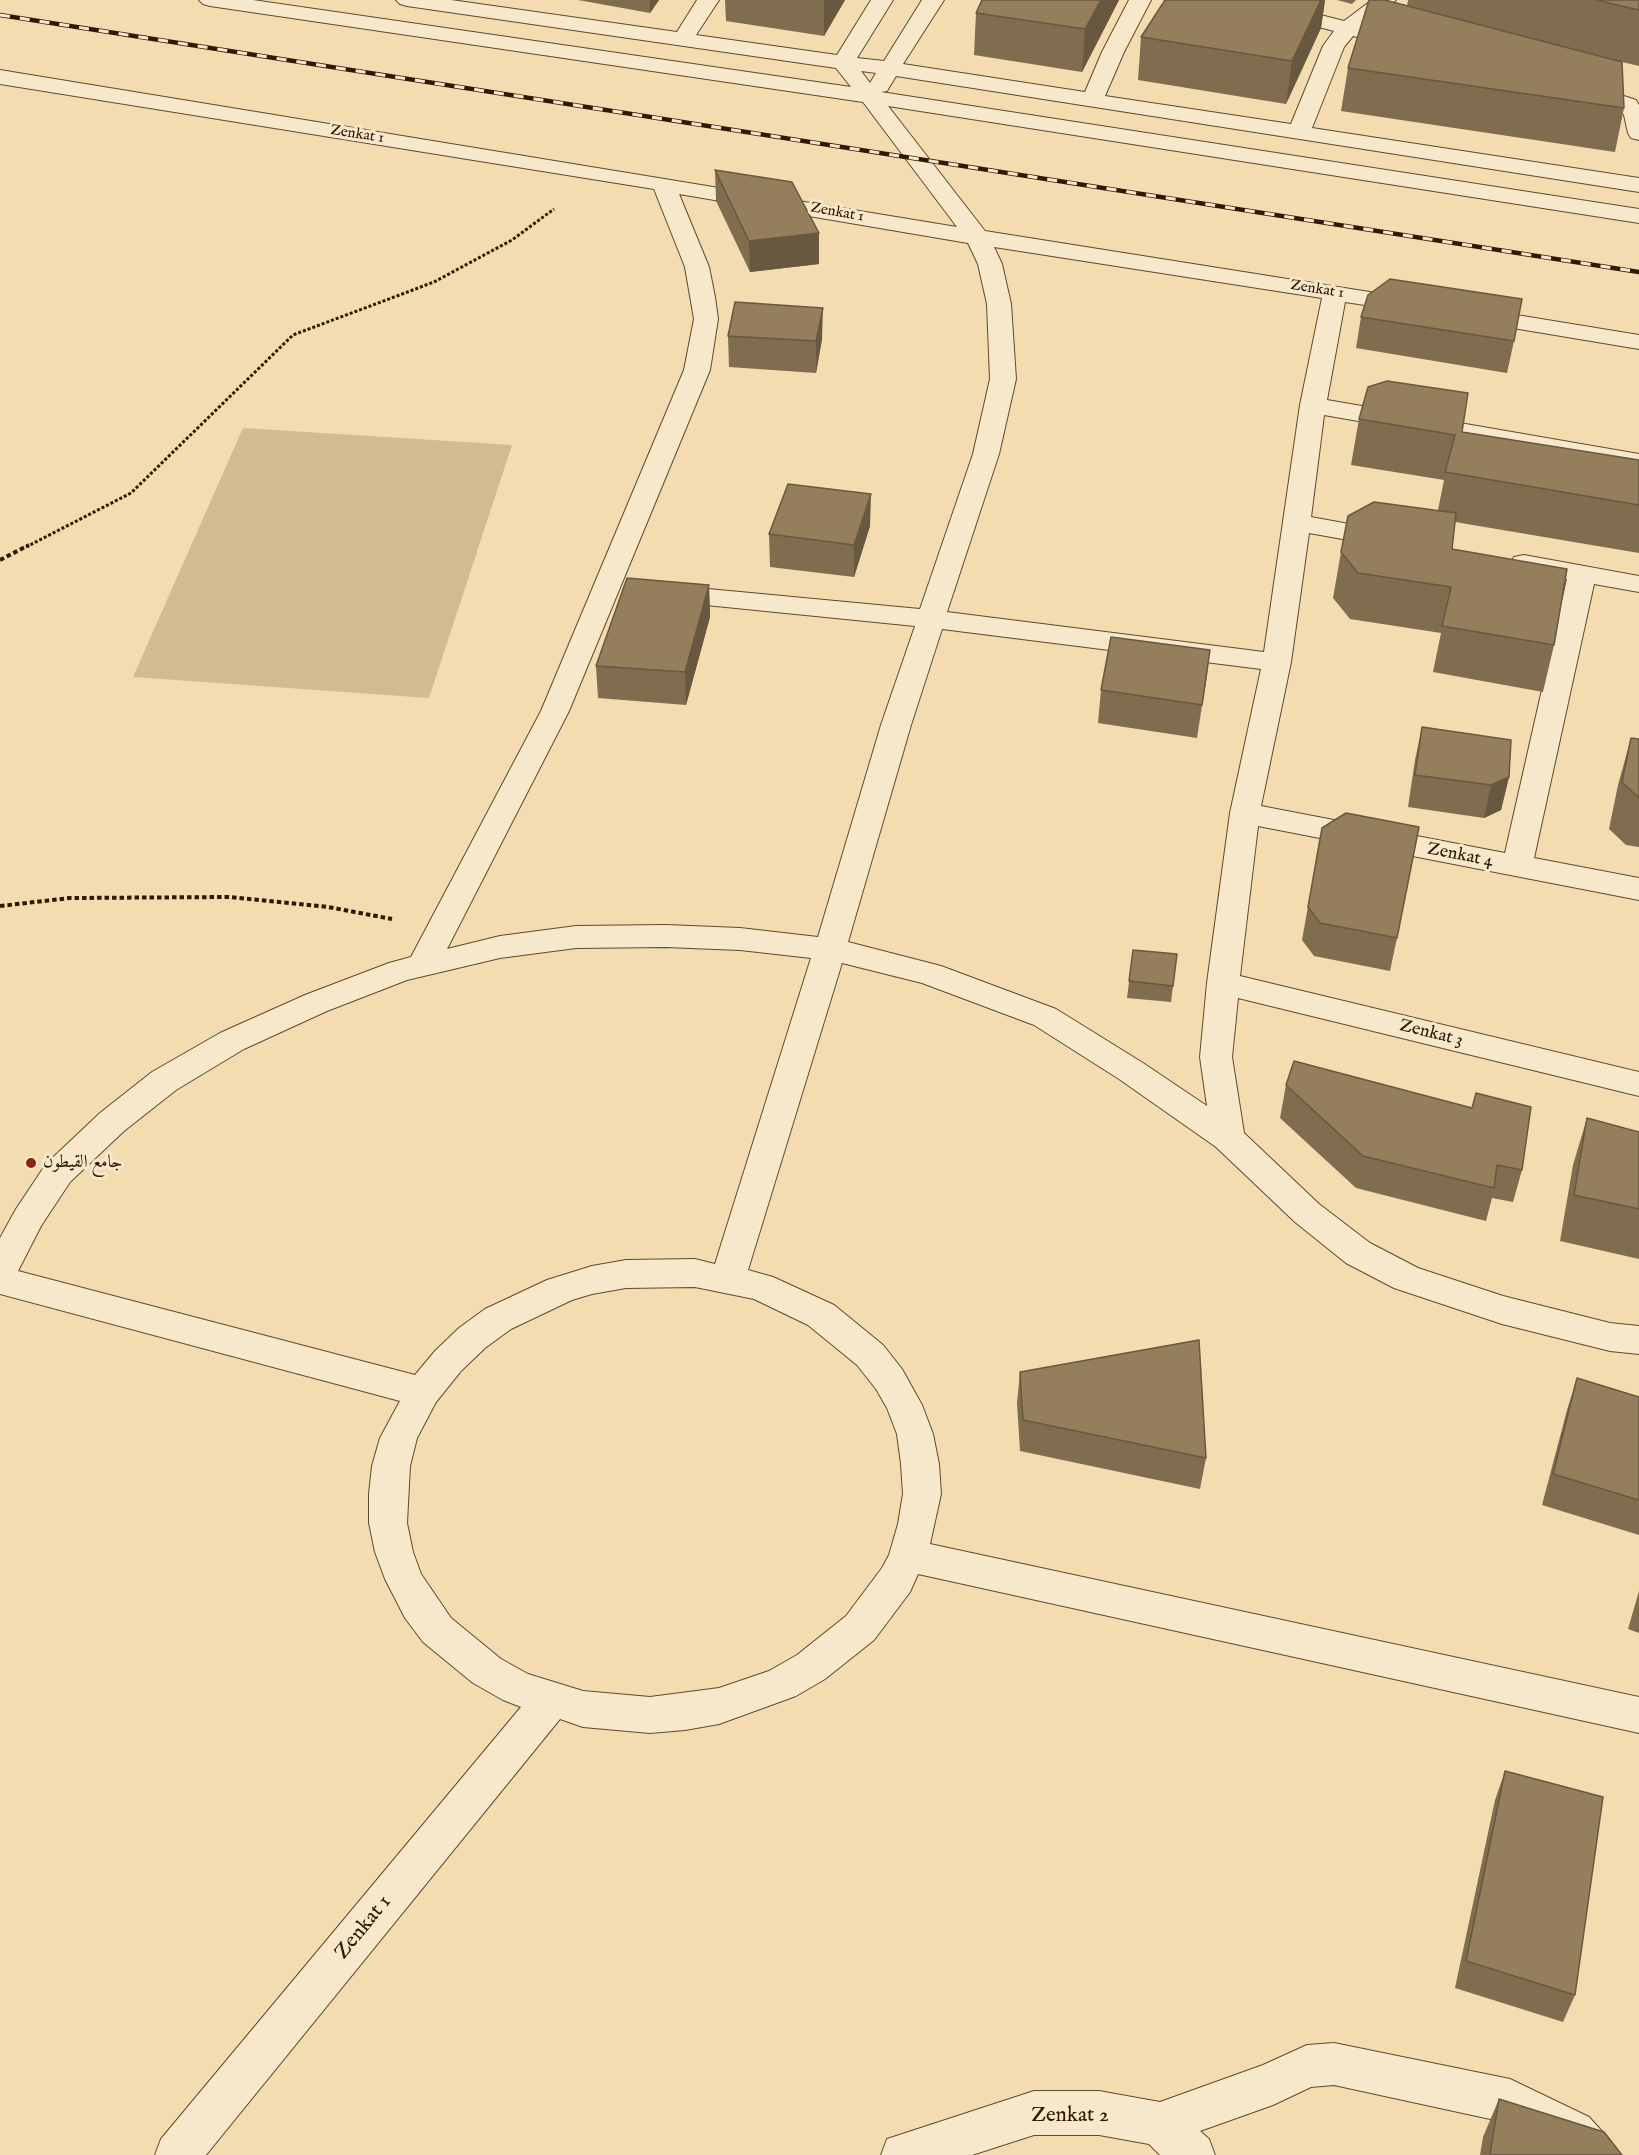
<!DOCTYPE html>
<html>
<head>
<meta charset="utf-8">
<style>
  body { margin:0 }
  canvas { display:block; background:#f2dcb0 }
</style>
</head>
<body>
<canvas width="1639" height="2155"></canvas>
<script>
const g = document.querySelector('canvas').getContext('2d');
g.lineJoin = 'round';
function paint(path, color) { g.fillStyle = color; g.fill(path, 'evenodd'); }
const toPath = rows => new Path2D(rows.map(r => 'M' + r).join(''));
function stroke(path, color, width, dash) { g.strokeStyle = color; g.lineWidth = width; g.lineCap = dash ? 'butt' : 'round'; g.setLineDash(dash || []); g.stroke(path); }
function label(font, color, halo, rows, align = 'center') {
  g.font = font + ' "IM FELL English",Amiri,serif'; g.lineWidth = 6; g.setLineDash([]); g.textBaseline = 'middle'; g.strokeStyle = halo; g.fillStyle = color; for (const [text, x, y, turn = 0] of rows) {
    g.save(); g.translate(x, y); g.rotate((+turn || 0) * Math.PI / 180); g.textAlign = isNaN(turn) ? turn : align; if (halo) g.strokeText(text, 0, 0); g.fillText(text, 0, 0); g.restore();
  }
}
const green = toPath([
  [243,428,512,445,429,698,133,677]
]);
const pathFar1 = toPath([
  [26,547,131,493,293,335,434,282,512,240,554,209]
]);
const path = toPath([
  [0,560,29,545],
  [0,906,70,898,229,897,328,907,392,919]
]);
const street = toPath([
  [199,0,253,0,851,87,836,68,407,6,400,4,396,0,451,0,677,32,697,0,719,0,696,35,837,55,871,0,893,0,857,58,884,61,922,0,944,0,903,64,1085,92,1102,52,1129,0,1151,0,1124,52,1105,96,1291,124,1323,46,1334,31,1230,4,1226,0,1262,0,1344,21,1372,0,1396,0,1364,26,1409,37,1412,42,1409,47,1401,48,1353,36,1344,47,1312,128,1639,178,1639,192,896,76,887,91,881,92,1639,209,1639,223,888,106,985,231,1420,300,1423,305,1420,310,1411,312,1345,302,1327,400,1639,454,1639,470,1324,415,1311,517,1387,531,1397,533,1401,539,1397,545,1387,547,1309,533,1291,662,1261,806,1505,853,1567,579,1514,569,1510,563,1514,557,1524,555,1639,576,1639,592,1594,584,1534,858,1639,878,1639,900,1258,826,1240,976,1639,1072,1639,1096,1238,998,1232,1057,1244,1133,1319,1204,1370,1243,1418,1268,1503,1296,1610,1323,1639,1326,1639,1354,1610,1351,1502,1324,1394,1288,1346,1263,1295,1222,1216,1147,1119,1079,1034,1025,922,983,842,963,748,1270,773,1277,834,1305,883,1345,902,1369,922,1405,933,1434,939,1464,941,1494,930,1544,1639,1697,1639,1733,918,1574,910,1592,874,1640,825,1679,796,1696,719,1724,685,1730,650,1733,583,1727,560,1719,206,2155,155,2155,161,2139,521,1707,503,1700,473,1683,423,1642,405,1618,385,1579,375,1552,369,1523,369,1494,372,1466,380,1438,400,1401,0,1294,0,1238,16,1209,46,1164,100,1113,152,1072,220,1033,305,995,389,963,411,957,541,711,684,370,694,319,685,267,654,189,0,84,0,70,957,227,863,102,210,6,203,4,199,0],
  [861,71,876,73,870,83,861,71],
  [679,194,968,243,978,264,987,304,990,379,973,454,920,609,666,585,656,587,652,593,656,599,666,601,915,626,881,725,818,937,740,928,666,925,576,926,500,936,447,949,569,711,710,370,718,319,715,297,709,267,679,194],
  [994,247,1322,298,1300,405,1264,652,947,612,999,454,1016,379,1011,304,1002,264,994,247],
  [942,629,1261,669,1230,813,1207,983,1200,1057,1207,1106,1143,1063,1056,1009,941,966,848,942,911,725,942,629],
  [666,947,740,950,811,958,715,1264,695,1259,626,1260,592,1266,547,1280,485,1309,459,1328,435,1351,415,1375,18,1271,41,1226,70,1182,124,1131,176,1090,244,1049,327,1011,407,980,500,958,576,948,666,947],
  [695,1287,754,1299,808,1325,857,1365,876,1389,887,1408,897,1434,901,1464,903,1494,898,1524,889,1555,882,1568,846,1616,797,1655,769,1671,719,1688,650,1697,583,1691,528,1674,501,1659,451,1618,421,1574,413,1552,407,1523,410,1466,417,1438,436,1402,461,1371,485,1348,511,1329,572,1300,592,1294,626,1288,695,1287],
  [1582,82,1636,100,1639,105,1639,140,1631,138,1628,133,1624,115,1620,110,1574,94,1571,89,1574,84,1582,82],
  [1474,308,1639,335,1639,349,1465,320,1462,315,1465,310,1474,308],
  [1334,2043,1510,2079,1589,2117,1609,2139,1615,2155,1563,2155,1557,2149,1504,2122,1334,2085,1311,2087,1273,2105,1200,2131,1209,2139,1215,2155,1160,2155,1149,2144,1099,2135,1034,2135,972,2155,881,2155,887,2139,1034,2091,1099,2091,1160,2102,1263,2065,1307,2045,1334,2043]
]);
const rail = toPath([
  [0,15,1639,272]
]);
const wall = toPath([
  [578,0,659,0,650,13],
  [725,0,845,0,824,36,726,21],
  [1119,0,1082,72,974,55,976,13],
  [1165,0,1325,0,1321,28,1286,104,1138,80,1141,37],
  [1337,0,1356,0,1352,4],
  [1408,0,1639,0,1639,66,1622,62,1624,108,1615,152,1341,111,1348,68,1407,6],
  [715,170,819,264,750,272,716,201],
  [1361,317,1514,341,1507,373,1356,348],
  [728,336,822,339,816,373,729,367],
  [1359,419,1462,432,1639,460,1639,553,1455,522,1452,549,1554,645,1543,692,1433,672,1441,633,1350,619,1333,598,1341,552,1438,510,1444,480,1351,465],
  [870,526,854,577,770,567,769,534],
  [709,585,710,617,686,705,598,698,596,666],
  [1210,650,1197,738,1098,723,1101,690],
  [1422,727,1509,777,1501,810,1484,818,1408,807,1415,760],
  [1631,738,1639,739,1639,847,1626,845,1609,829,1618,785],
  [1322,828,1397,938,1390,971,1314,956,1302,940],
  [1133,950,1177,954,1171,1002,1127,998],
  [1286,1085,1522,1170,1513,1202,1492,1198,1486,1221,1356,1188,1280,1118],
  [1587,1118,1639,1132,1639,1259,1560,1241,1573,1165],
  [1020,1372,1206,1458,1200,1489,1020,1451,1017,1403],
  [1577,1378,1639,1397,1639,1535,1542,1505,1567,1410],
  [1639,1591,1639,1633,1628,1629],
  [1505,1771,1575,1995,1563,2022,1455,1988,1495,1800],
  [1499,2099,1622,2155,1480,2155,1483,2137]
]);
const shadedWall = toPath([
  [650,0,659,0,650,13],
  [824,0,845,0,824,36],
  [1101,0,1119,0,1082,72,1085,29],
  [1321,0,1325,0,1321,28,1286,104,1292,61],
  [819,233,819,264,750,272,749,241],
  [823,308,822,339,816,373,816,341],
  [871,494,870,526,854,577,854,545],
  [709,585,710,617,686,705,685,672],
  [1210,650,1206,682,1197,738,1202,705],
  [1509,777,1501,810,1484,818,1491,785]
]);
const building = toPath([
  [982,0,1101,0,1085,29,976,13,982,0],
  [1165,0,1321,0,1292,61,1141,37,1165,0],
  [1369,0,1385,0,1622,62,1624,108,1348,68,1369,0],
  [1596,0,1639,0,1639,10,1596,0],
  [715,170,792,182,819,233,749,241,715,170],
  [1390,279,1522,299,1514,341,1361,317,1368,295,1390,279],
  [735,302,823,308,816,341,728,336,735,302],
  [1387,381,1468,393,1462,432,1639,460,1639,505,1445,472,1455,435,1359,419,1368,387,1387,381],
  [788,484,871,494,854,545,769,534,788,484],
  [1374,502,1456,513,1452,549,1567,569,1554,645,1442,626,1451,587,1358,573,1341,552,1348,516,1374,502],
  [627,578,709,585,685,672,596,666,627,578],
  [1111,637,1210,650,1202,705,1101,690,1111,637],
  [1422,727,1511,740,1509,777,1491,785,1415,775,1422,727],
  [1631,738,1639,739,1639,798,1622,782,1631,738],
  [1346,813,1419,827,1397,938,1320,923,1308,907,1322,828,1346,813],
  [1133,950,1177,954,1173,986,1129,981,1133,950],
  [1294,1061,1472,1108,1476,1093,1531,1107,1522,1170,1497,1165,1494,1188,1363,1156,1286,1085,1294,1061],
  [1587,1118,1639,1132,1639,1209,1574,1195,1587,1118],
  [1199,1340,1206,1458,1023,1420,1020,1372,1199,1340],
  [1577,1378,1639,1397,1639,1500,1553,1474,1577,1378],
  [1505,1771,1603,1797,1575,1995,1466,1961,1505,1771],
  [1499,2099,1604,2132,1622,2155,1490,2155,1499,2099]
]);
const markers = [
  [31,1163,6,"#8f2418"]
];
const farStreetnames = [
  ["Zenkat 1",357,135,9],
  ["Zenkat 1",837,213,10],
  ["Zenkat 1",1317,290,9]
];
const streetNames = [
  ["Zenkat 4",1460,856,11],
  ["Zenkat 3",1431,1034,14]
];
const poiNames = [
  ["جامع القيطون",43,1163]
];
const nearStreetnames = [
  ["Zenkat 1",364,1928,-51],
  ["Zenkat 2",1070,2117]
];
paint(green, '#d1bb92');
stroke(street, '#61492d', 2);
stroke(pathFar1, '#311801', 3, [3, 2]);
stroke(path, '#311801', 4, [4.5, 3]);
paint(street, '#f7e8cc');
stroke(rail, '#311801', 4.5);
stroke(rail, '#f7e8cc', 3, [10]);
paint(wall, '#806c4f');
paint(shadedWall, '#685840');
paint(building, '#957e5c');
stroke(building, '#685840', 1.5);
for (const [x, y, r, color] of markers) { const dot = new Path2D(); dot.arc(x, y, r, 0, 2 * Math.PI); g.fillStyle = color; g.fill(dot); stroke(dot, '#f7e8cc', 2); }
label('15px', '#311801', '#f7e8cc', farStreetnames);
label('18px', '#311801', '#f7e8cc', streetNames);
label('18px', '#311801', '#f7e8cc', poiNames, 'left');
label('21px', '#311801', '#f7e8cc', nearStreetnames);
</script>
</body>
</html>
